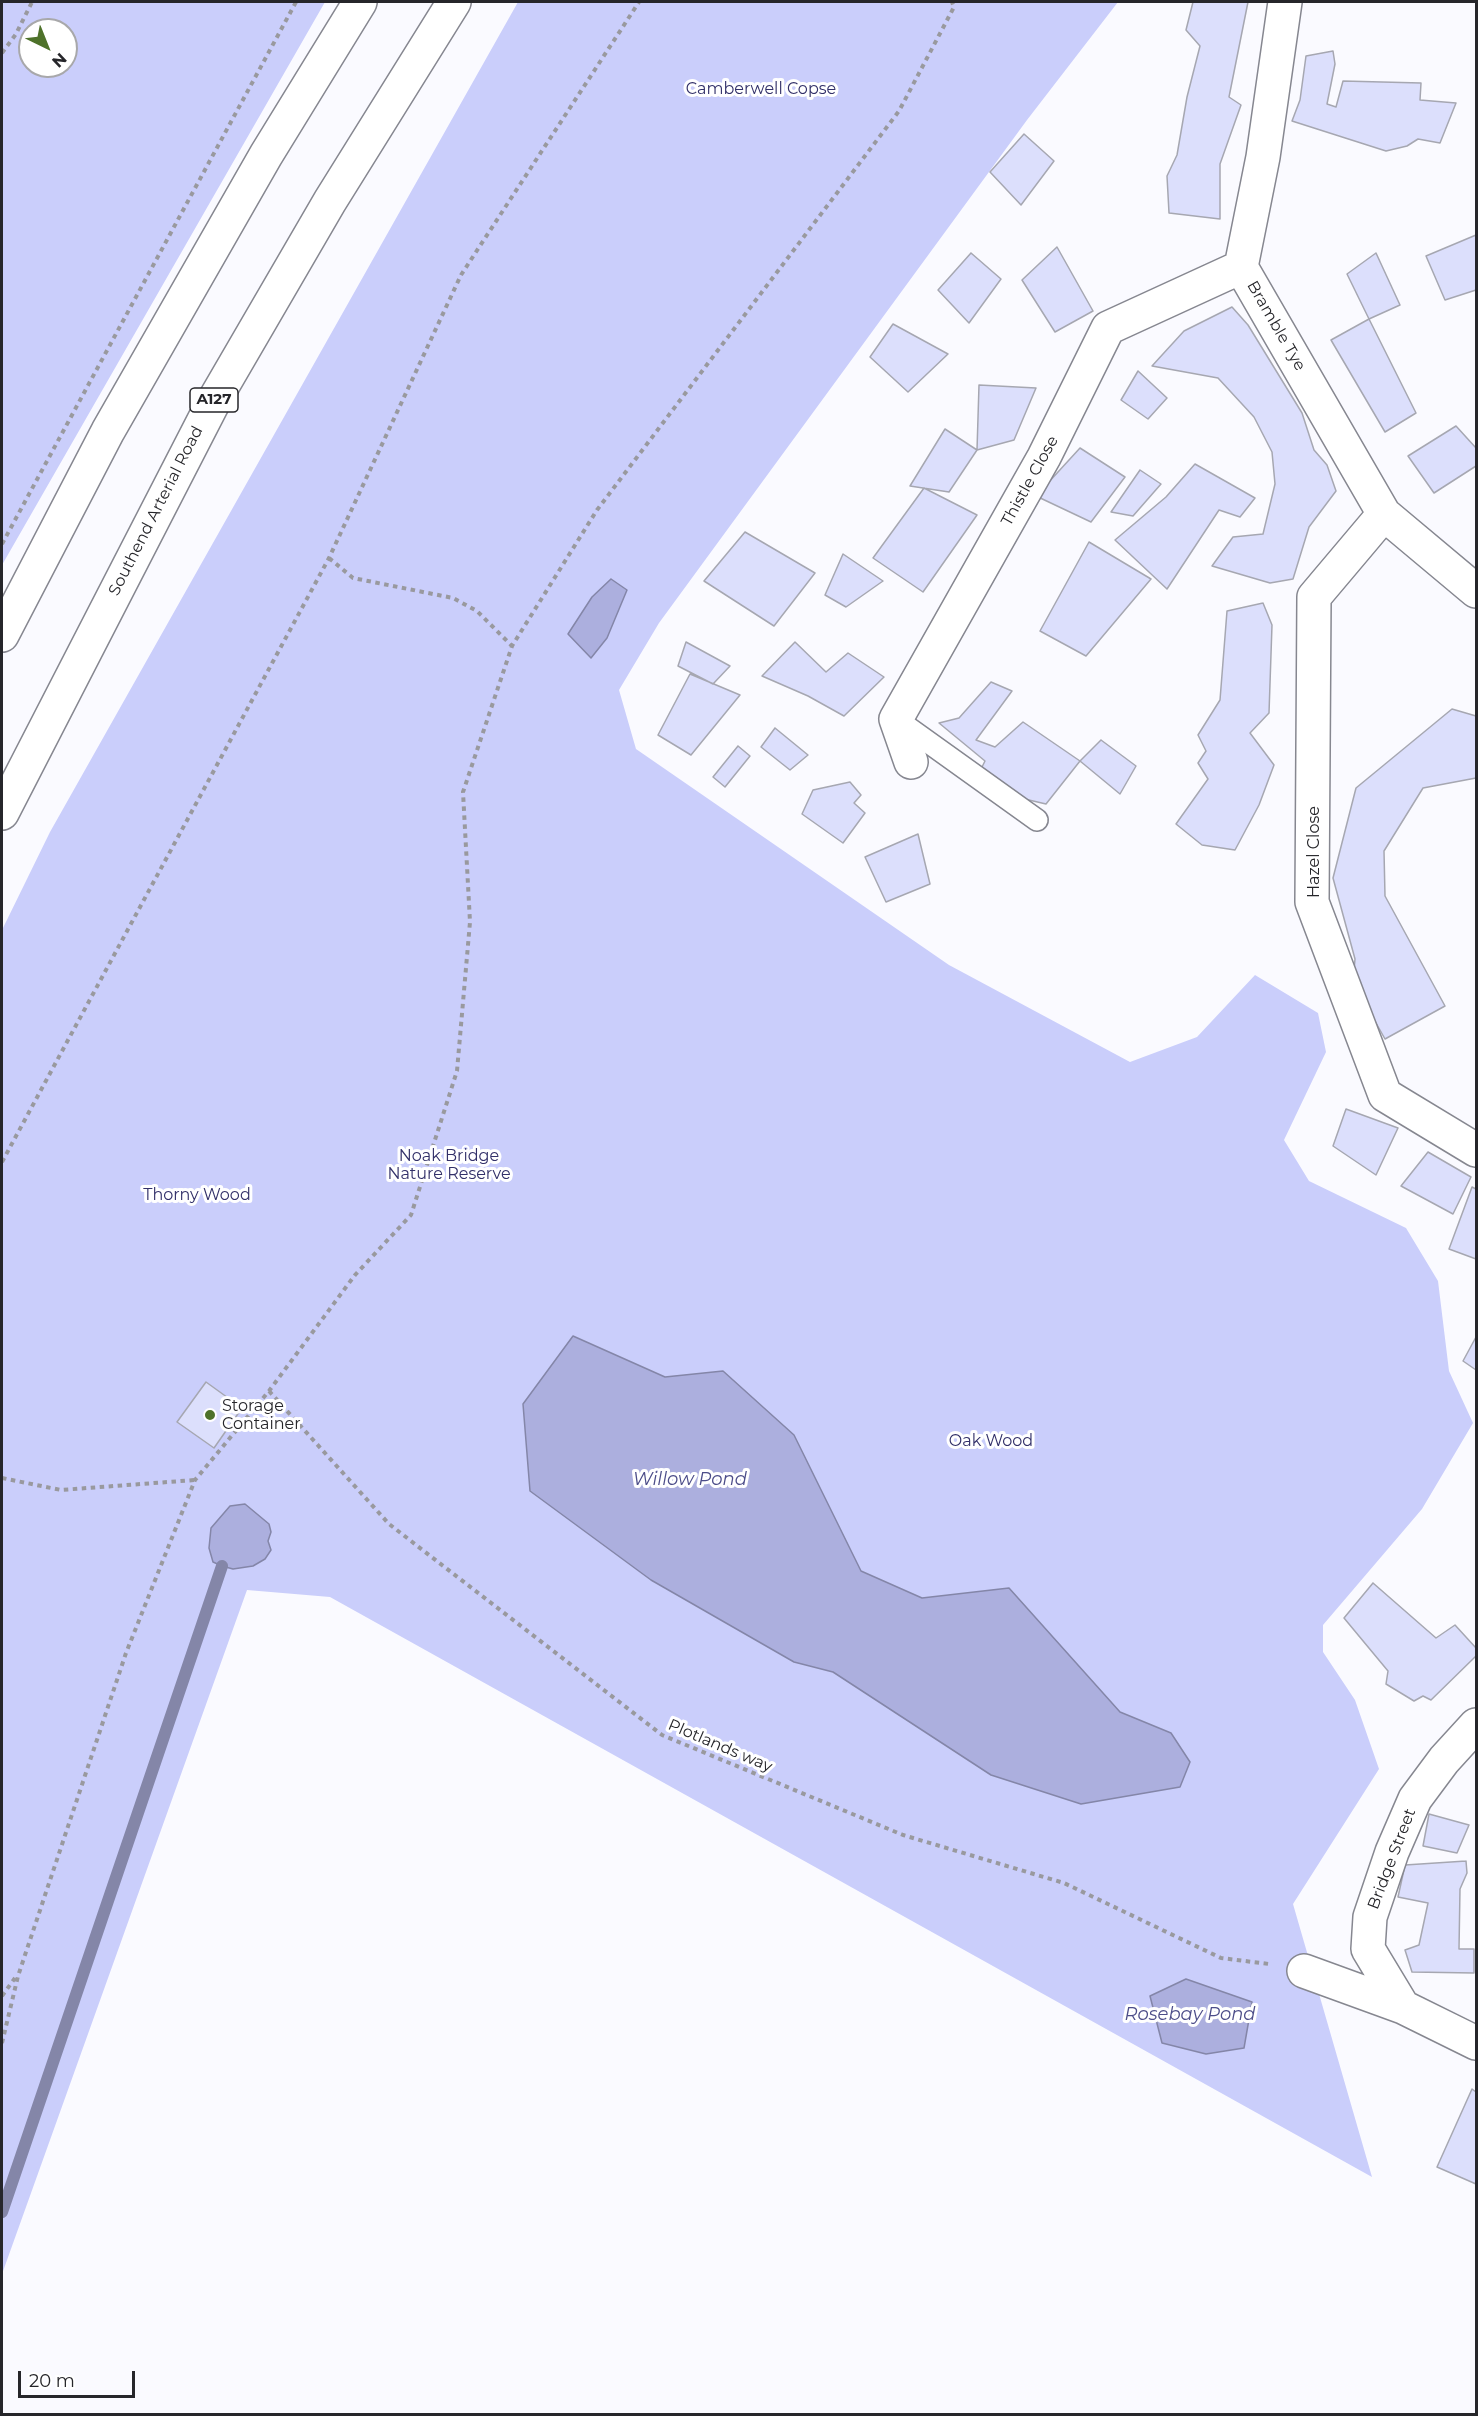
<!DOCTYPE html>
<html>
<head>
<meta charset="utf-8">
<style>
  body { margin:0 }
  #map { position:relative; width:1478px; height:2416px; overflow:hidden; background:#fafaff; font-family:Montserrat,sans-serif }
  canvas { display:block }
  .frame { position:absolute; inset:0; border:3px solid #26262a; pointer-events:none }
  .north { position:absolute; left:18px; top:18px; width:60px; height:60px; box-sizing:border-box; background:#fff; border:2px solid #a8a8aa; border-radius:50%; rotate:137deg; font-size:16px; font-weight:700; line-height:24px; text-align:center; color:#26262a }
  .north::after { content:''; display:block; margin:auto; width:21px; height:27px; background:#4e722a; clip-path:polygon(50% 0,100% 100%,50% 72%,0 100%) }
  .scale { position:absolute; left:18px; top:2371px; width:117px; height:27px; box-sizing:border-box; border:3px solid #26262a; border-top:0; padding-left:8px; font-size:18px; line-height:21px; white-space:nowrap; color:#26262a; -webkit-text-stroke:4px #fff; paint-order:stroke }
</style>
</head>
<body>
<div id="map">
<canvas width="1478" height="2416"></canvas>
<div class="frame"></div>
<div class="north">N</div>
<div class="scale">20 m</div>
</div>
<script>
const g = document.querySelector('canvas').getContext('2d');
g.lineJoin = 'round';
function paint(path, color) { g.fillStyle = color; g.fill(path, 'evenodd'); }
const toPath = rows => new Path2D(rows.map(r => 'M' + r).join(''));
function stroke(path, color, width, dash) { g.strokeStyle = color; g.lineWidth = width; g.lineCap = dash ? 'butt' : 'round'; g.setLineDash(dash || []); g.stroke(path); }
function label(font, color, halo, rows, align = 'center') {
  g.font = font + ' Montserrat,sans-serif'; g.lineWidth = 6; g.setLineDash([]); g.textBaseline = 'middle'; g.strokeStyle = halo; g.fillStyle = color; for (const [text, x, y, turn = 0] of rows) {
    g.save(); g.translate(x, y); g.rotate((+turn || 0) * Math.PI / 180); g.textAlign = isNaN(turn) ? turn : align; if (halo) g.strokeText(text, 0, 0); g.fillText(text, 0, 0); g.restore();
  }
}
const green = toPath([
  [2,2,325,2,2,565],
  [30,30,66,30,66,66,30,66],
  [518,2,1118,2,1027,120,659,623,619,690,636,749,949,965,1130,1062,1197,1037,1255,975,1318,1013,1326,1052,1284,1140,1309,1181,1406,1228,1438,1281,1449,1371,1473,1423,1422,1509,1323,1625,1323,1652,1355,1700,1379,1769,1293,1904,1372,2177,330,1597,247,1590,2,2274,2,930,50,832]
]);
const water = toPath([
  [611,579,627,590,607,638,591,658,568,634,592,597,611,579],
  [573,1336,665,1377,723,1371,794,1435,861,1571,922,1598,1009,1588,1120,1712,1171,1733,1190,1762,1180,1787,1081,1804,991,1775,833,1672,794,1662,651,1580,530,1491,523,1404,573,1336],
  [245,1504,269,1524,271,1532,268,1541,271,1550,265,1559,253,1566,233,1569,222,1566,213,1562,209,1548,211,1528,230,1506,245,1504],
  [1186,1979,1252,2002,1244,2048,1206,2054,1162,2043,1150,1996,1186,1979]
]);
const stream = toPath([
  [2,2212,222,1566]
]);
const building = toPath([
  [1193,2,1248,2,1229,97,1241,105,1220,164,1220,219,1169,213,1167,176,1177,155,1187,97,1200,46,1186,30,1193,2],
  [1333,51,1335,64,1327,104,1336,107,1343,81,1421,83,1420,100,1456,103,1440,143,1418,139,1407,146,1386,151,1292,121,1300,100,1306,56,1333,51],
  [1024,134,1054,161,1021,205,990,172,1024,134],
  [1476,235,1476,290,1445,300,1426,256,1476,235],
  [1057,247,1093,311,1055,332,1022,280,1057,247],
  [971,253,1001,279,969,323,938,290,971,253],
  [1376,253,1400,305,1369,319,1347,274,1376,253],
  [1232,307,1248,325,1302,413,1314,450,1327,465,1336,491,1309,527,1293,579,1270,583,1212,566,1233,537,1263,534,1275,484,1272,452,1254,417,1218,378,1152,366,1184,331,1232,307],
  [1369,319,1416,413,1385,432,1331,340,1369,319],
  [893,324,948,354,908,392,870,357,893,324],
  [1138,371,1167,398,1148,419,1121,400,1138,371],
  [979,385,1036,388,1014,440,977,450,979,385],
  [1456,426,1476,448,1476,466,1434,493,1408,456,1456,426],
  [945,429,977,450,949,492,910,486,945,429],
  [1080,448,1125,477,1091,522,1036,496,1080,448],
  [1195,464,1255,498,1240,517,1219,510,1167,589,1115,540,1166,497,1195,464],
  [1140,470,1161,484,1133,516,1111,512,1140,470],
  [924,488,977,515,923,592,873,558,924,488],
  [745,532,815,573,774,626,704,581,745,532],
  [1089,542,1151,579,1086,656,1040,631,1089,542],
  [843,554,883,581,846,607,825,595,843,554],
  [1263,603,1272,625,1269,713,1250,733,1274,765,1259,805,1235,850,1202,845,1176,824,1208,779,1198,763,1206,751,1198,735,1220,700,1227,611,1263,603],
  [686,642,730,666,713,684,678,666,686,642],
  [795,642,826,672,848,653,884,677,844,716,808,696,762,676,795,642],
  [690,674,740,695,691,755,658,735,690,674],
  [991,682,1012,691,976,740,995,747,1023,722,1080,761,1046,804,1016,797,980,771,985,761,939,723,959,718,991,682],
  [1452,709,1476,716,1476,778,1423,788,1384,851,1385,896,1445,1006,1385,1039,1353,982,1355,959,1333,878,1356,788,1452,709],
  [775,728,808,755,790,770,761,747,775,728],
  [1101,740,1136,766,1120,794,1080,761,1101,740],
  [738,746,750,756,725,787,713,777,738,746],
  [850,782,861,795,854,803,865,813,843,843,802,814,813,790,850,782],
  [918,834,930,884,886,902,865,857,918,834],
  [1346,1109,1398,1128,1376,1175,1333,1146,1346,1109],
  [1428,1152,1471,1177,1453,1214,1401,1186,1428,1152],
  [1472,1187,1476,1189,1476,1259,1449,1249,1472,1187],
  [1476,1337,1476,1370,1463,1361,1476,1337],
  [206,1382,242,1408,214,1448,177,1422,206,1382],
  [1373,1583,1436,1638,1455,1625,1476,1648,1476,1656,1431,1700,1423,1696,1414,1701,1386,1684,1388,1671,1344,1618,1373,1583],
  [1429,1814,1469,1825,1457,1853,1423,1846,1429,1814],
  [1466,1861,1467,1873,1460,1889,1459,1949,1474,1949,1474,1973,1412,1972,1405,1950,1419,1945,1428,1903,1398,1897,1405,1865,1466,1861],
  [1472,2089,1476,2092,1476,2184,1437,2167,1472,2089]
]);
const path = toPath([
  [2,53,16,34,32,2],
  [2,544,296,2],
  [329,558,353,578,453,598,477,611,512,646],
  [2,1162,329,558,461,275,639,2],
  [269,1391,389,1524,662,1735,903,1835,1064,1883,1221,1958,1269,1964],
  [2,1478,61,1490,195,1480],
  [2,1996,15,1978],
  [2,2043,18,1976,126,1653,195,1480,269,1391,355,1275,411,1215,457,1071,470,922,463,792,512,646,597,510,899,111,954,7,952,2]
]);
const service = toPath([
  [896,719,1037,820]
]);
const minor = toPath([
  [1285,2,1263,157,1241,267,1384,514,1476,591],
  [1384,514,1314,597,1312,902,1385,1095,1476,1150],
  [911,762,896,719,1044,457,1108,328,1241,267],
  [1476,1725,1444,1760,1415,1799,1392,1852,1370,1917,1368,1949,1403,2007,1476,2043],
  [1304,1971,1403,2007]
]);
const trunk = toPath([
  [2,635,108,431,266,155,360,2],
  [2,813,216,397,330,201,454,2]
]);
const markers = [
  [210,1415,6,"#4e722a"]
];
const shields = [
  [214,400,48]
];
const shieldNames = [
  ["A127",214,400]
];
const parkNames = [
  ["Camberwell Copse",761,89],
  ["Noak Bridge",449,1156],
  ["Nature Reserve",449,1174],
  ["Thorny Wood",197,1195],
  ["Oak Wood",991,1441]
];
const streetNames = [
  ["Bramble Tye",1276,326,60],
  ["Thistle Close",1030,481,-61],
  ["Southend Arterial Road",156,511,-63],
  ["Hazel Close",1314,852,-90],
  ["Plotlands way",720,1746,23],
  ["Bridge Street",1392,1859,-69]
];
const poiNames = [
  ["Storage",222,1406],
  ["Container",222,1424]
];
const waterNames = [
  ["Willow Pond",690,1480],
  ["Rosebay Pond",1190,2015]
];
paint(green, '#cacefb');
paint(water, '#acafde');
stroke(water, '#8486a8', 1.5);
stroke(stream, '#8486a8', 12);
paint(building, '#dcdffc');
stroke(building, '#a6a7b1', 1.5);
stroke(service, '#868790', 24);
stroke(minor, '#868790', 36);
stroke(trunk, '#868790', 36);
stroke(path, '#99999e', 4, [4.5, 4.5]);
stroke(service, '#fff', 21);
stroke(minor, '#fff', 33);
stroke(trunk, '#fff', 33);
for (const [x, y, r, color] of markers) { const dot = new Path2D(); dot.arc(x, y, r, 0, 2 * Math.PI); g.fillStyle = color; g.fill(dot); stroke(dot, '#fff', 2); }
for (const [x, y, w] of shields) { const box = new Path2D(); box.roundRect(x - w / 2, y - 12, w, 24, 4.5); g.fillStyle = '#fff'; g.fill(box); stroke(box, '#26262a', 1.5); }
label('bold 15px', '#26262a', null, shieldNames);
label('16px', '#323069', '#fff', parkNames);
label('16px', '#26262a', '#fff', streetNames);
label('16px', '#26262a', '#fff', poiNames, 'left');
label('italic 18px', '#4c4d89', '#fff', waterNames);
</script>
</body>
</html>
